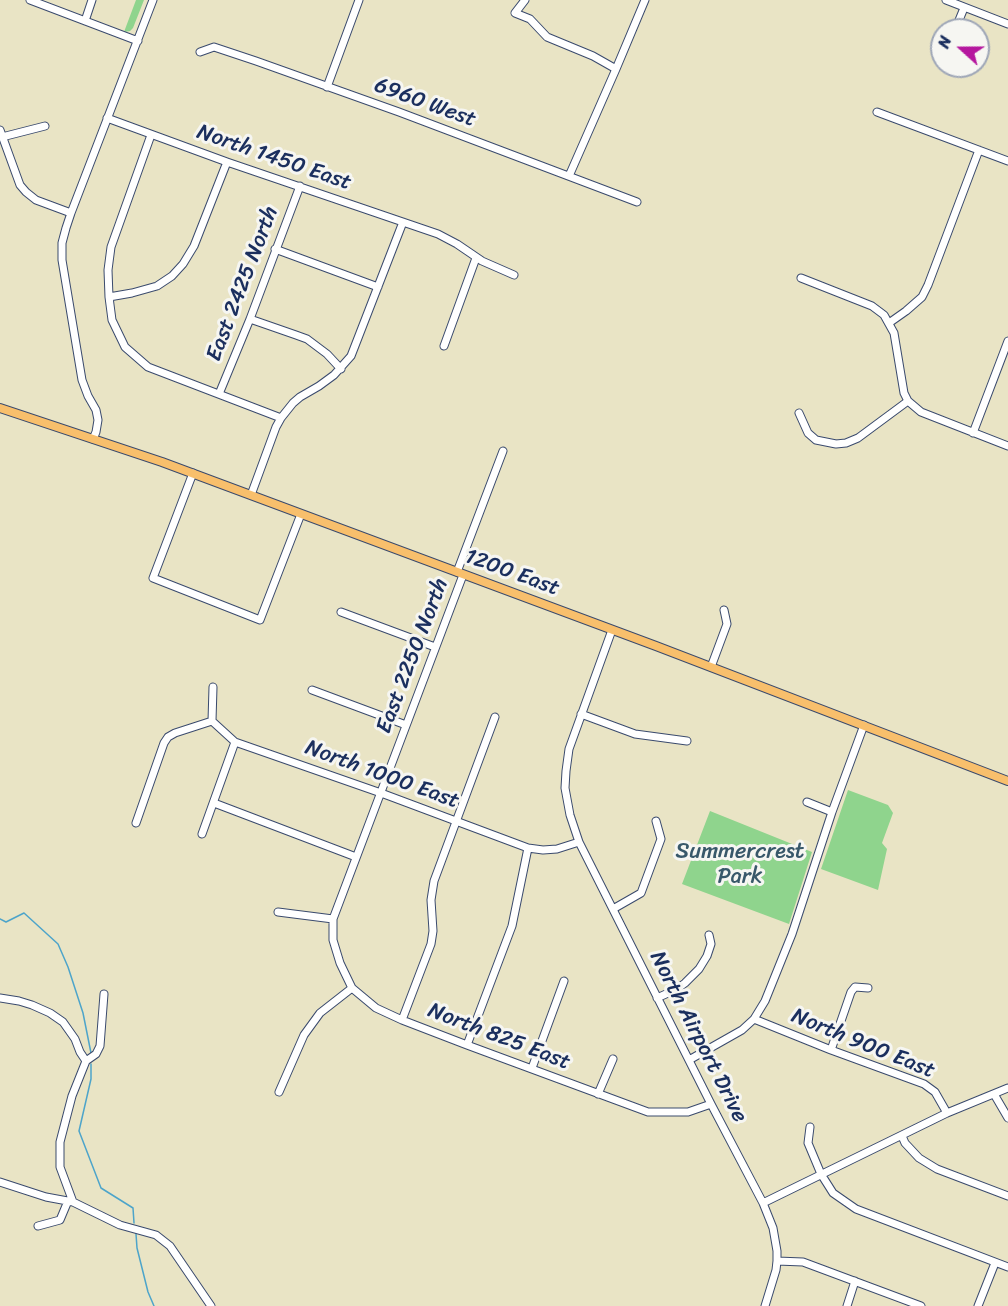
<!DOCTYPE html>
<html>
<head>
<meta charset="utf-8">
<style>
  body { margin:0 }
  #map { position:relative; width:1008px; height:1306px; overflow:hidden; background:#e9e4c5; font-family:Sriracha,sans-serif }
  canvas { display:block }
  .north { position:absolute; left:930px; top:18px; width:60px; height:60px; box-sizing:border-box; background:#f6f6f2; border:2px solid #9ea6b7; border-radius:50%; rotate:291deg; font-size:16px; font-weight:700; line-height:24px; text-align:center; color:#1b2f5e }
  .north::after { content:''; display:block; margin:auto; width:21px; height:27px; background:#b5179e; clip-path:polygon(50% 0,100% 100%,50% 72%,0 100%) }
</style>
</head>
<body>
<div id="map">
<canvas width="1008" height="1306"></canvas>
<div class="north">N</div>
</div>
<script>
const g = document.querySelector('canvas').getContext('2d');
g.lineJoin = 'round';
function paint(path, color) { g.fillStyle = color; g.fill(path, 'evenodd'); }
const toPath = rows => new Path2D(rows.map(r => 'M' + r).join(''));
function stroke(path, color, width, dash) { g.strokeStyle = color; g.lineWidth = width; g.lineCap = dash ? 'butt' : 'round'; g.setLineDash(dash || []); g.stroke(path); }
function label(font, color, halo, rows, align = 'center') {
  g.font = font + ' Sriracha,sans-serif'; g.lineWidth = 6; g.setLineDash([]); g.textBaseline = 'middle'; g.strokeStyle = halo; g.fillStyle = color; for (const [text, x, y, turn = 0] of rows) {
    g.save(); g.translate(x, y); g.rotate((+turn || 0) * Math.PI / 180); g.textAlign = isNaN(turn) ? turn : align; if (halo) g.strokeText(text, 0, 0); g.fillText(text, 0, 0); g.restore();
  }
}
const green = toPath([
  [136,0,144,0,133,28,130,31,124,32],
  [848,790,888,805,893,813,882,843,887,849,878,890,821,869],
  [710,811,812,852,789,924,682,884]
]);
const stream = toPath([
  [0,919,6,922,24,913,58,944,68,967,83,1013,91,1053],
  [91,1064,91,1079,79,1131,101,1188,133,1208,134,1223],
  [136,1234,137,1248,148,1292,154,1306]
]);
const minor = toPath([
  [30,0,138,41],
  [525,0,515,13,530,19,547,37,593,56,616,69],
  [946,0,1008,24],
  [85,21,92,0],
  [955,30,964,8],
  [200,52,214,47,256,61,399,112,637,202],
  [327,87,359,0],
  [877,112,1008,161],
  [107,118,227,162,438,234,457,244,482,261,514,275],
  [0,130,20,185,26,192,36,200,71,213],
  [151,135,111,247,108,270,109,297,112,320,125,347,148,367,281,418],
  [2,137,45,126],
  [569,176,616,69,645,0],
  [275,249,378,287],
  [801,278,872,306,884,315,894,333,904,393,908,401,921,412,1008,446],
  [109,297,132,293,157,286,172,276,183,264,194,246,227,162],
  [250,319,296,335,307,339,327,354,341,369],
  [889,323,906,311,922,297,928,285,979,150],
  [444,346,476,258],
  [219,394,250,319,300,186],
  [799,413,808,433,816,440,836,444,846,443,858,438,908,401],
  [973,433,1008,341],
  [93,439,96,432,98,420,96,410,88,396,82,380,62,260,62,243,66,228,71,213,153,0],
  [193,473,153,578,260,620,301,514],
  [251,495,276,427,281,418,293,403,300,397,319,386,334,375,351,356,403,222],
  [457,572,503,451],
  [463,575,333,919,333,940,340,963,352,988,376,1008,402,1020,467,1045,648,1112,688,1112,711,1104],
  [341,612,435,647],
  [612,630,569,749,566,771,565,788,570,815,579,842,711,1104,763,1203,773,1228,777,1251,777,1261,776,1270,765,1306],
  [711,667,727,624,724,610],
  [213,687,212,721,235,742,381,793,528,848,543,850,557,849,579,842],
  [312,690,406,725],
  [581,714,635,734,687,741],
  [807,802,832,812],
  [214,803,356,857],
  [136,823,164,743,168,737,175,733,212,721],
  [202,834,235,742],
  [613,909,641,893,661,839,656,821],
  [278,912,333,919],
  [0,998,19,1001,32,1005,50,1013,63,1022,75,1039,80,1052,86,1061,72,1096,60,1142,60,1167,73,1202],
  [657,998,677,989,685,983,699,969,707,956,711,944,709,935],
  [754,1019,831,1050,924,1084,935,1092,947,1113],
  [402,1020,431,944,433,931,431,900,434,881,495,717],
  [467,1045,512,926,528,848],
  [831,1050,851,992,855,987,868,988],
  [689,1060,742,1030,754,1019,765,1001,792,934,832,812,864,725],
  [86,1061,96,1054,100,1046,104,994],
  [532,1068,564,981],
  [279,1092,304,1035,320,1013,352,988],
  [598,1094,613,1059],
  [994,1094,1008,1118],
  [810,1127,808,1143,821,1174,833,1193,856,1209,1008,1267],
  [902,1136,905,1143,919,1158,937,1169,1008,1196],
  [0,1182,46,1197,73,1202,120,1225,156,1235,170,1246,211,1306],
  [763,1203,947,1113,1008,1088],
  [38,1226,60,1220,68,1201],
  [777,1261,803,1262,921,1306],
  [847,1306,855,1281],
  [978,1306,995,1263]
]);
const major = toPath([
  [0,408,162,462,656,646,1008,781]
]);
const streetNames = [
  ["6960 West",425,103,20],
  ["North 1450 East",274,158,19],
  ["East 2425 North",243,284,-69],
  ["1200 East",512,573,20],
  ["East 2250 North",413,656,-69],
  ["North 1000 East",382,775,20],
  ["North 825 East",499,1037,21],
  ["North Airport Drive",698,1037,63],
  ["North 900 East",863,1044,22]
];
const parkNames = [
  ["Summercrest",740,852],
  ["Park",740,877]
];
paint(green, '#8fd48d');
stroke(stream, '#4da4ca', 1.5);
stroke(minor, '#3a4a6d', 9);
stroke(major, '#3a4a6d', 10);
stroke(minor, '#fff', 7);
stroke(major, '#f8bf6c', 8);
label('22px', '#1b2f5e', '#f6f6f2', streetNames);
label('22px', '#38586a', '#f6f6f2', parkNames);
</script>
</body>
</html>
